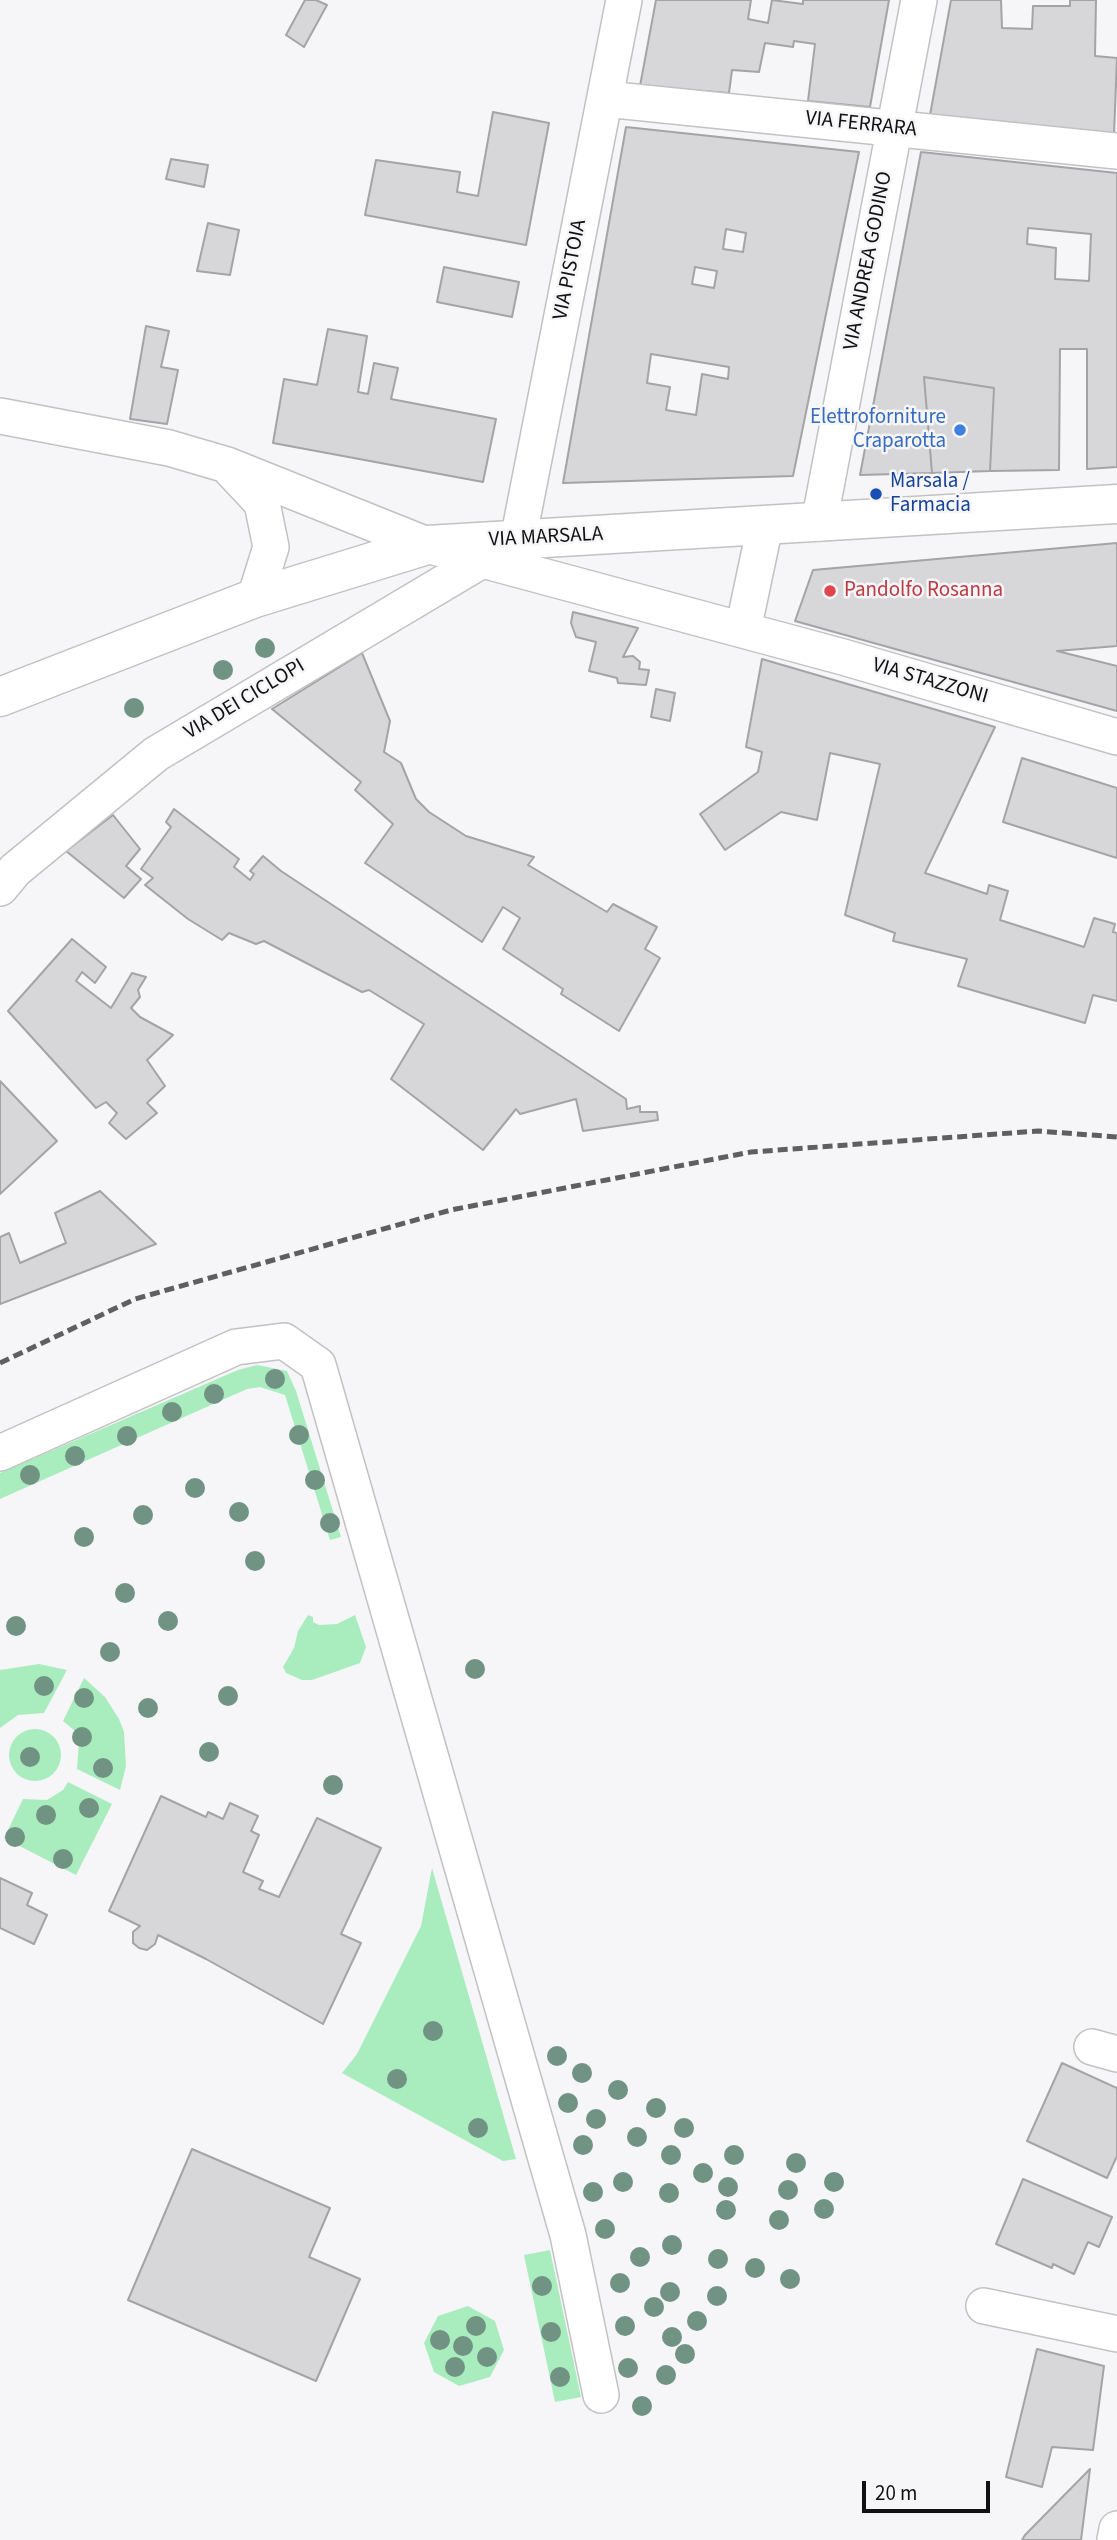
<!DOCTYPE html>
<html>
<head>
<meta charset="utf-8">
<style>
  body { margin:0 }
  #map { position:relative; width:1117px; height:2540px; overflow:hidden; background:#f6f5f8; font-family:"Source Sans 3",sans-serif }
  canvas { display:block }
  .scale { position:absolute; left:862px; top:2481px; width:128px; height:32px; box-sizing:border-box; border:4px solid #111112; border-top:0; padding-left:9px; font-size:21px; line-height:24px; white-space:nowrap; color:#111112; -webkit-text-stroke:5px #f6f5f8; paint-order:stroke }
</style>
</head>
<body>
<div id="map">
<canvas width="1117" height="2540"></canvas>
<div class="scale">20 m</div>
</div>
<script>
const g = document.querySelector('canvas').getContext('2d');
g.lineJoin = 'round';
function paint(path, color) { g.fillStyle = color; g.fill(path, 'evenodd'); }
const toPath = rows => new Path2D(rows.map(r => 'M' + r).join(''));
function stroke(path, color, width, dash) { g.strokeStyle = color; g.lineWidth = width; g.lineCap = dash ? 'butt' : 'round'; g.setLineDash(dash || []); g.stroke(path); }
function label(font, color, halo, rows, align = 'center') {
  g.font = font + ' "Source Sans 3",sans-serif'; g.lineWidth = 5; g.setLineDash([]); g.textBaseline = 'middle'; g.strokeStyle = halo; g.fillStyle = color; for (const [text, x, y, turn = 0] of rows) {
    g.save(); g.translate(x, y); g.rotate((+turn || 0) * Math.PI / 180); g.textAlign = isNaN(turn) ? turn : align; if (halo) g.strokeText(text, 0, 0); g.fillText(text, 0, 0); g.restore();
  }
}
const green = toPath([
  [257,1365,287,1371,296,1391,341,1537,330,1540,285,1395,260,1387,247,1389,0,1499,0,1473,238,1370],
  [308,1615,313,1617,313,1622,319,1625,337,1624,355,1615,366,1647,360,1663,312,1680,302,1680,286,1673,283,1667,294,1648,298,1631],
  [39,1664,67,1670,44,1713,18,1715,0,1728,0,1670],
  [84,1678,105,1697,119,1719,124,1732,126,1766,120,1790,77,1769,79,1741,75,1731,63,1721],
  '9 1755a26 26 0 1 1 52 0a26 26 0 1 1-52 0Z',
  [68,1782,112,1804,76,1875,4,1838,23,1799,47,1800,63,1790],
  [432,1868,516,2159,503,2161,342,2073,357,2054,421,1926],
  [550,2250,581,2397,555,2402,524,2255],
  [468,2306,495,2321,504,2350,490,2377,459,2386,434,2372,424,2343,438,2316]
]);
const building = toPath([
  [305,0,316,0,327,5,304,47,286,35,305,0],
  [656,0,751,0,748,19,768,23,772,0,803,4,803,0,889,0,870,107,808,101,815,44,794,41,793,47,765,43,759,72,732,70,729,93,640,86,656,0],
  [951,0,1001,0,1002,28,1032,29,1033,6,1070,6,1070,0,1096,0,1095,56,1117,58,1114,135,930,115,951,0],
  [493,112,549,123,526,245,365,215,376,160,460,172,457,192,478,196,493,112],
  [626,127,859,152,793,476,563,483,626,127],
  [726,229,746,233,743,252,723,249,726,229],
  [695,267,717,271,714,288,692,284,695,267],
  [651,354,729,367,728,379,702,374,696,415,666,410,670,387,647,383,651,354],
  [921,152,1117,173,1117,467,1087,469,1087,349,1060,349,1059,470,990,471,994,388,924,377,932,473,860,475,921,152],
  [1028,228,1091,234,1089,281,1055,279,1056,248,1027,244,1028,228],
  [171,159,208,165,204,187,166,179,171,159],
  [208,223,239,230,230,275,197,271,208,223],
  [444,267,519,282,512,317,437,302,444,267],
  [146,326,169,331,161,367,178,370,167,424,130,419,146,326],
  [328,329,367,336,358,392,368,394,374,363,398,368,391,399,496,419,483,482,273,443,284,379,317,385,328,329],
  [924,377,994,388,990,471,932,473,924,377],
  [1117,543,1117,646,1057,651,1117,666,1117,711,795,621,813,570,1117,543],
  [573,612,638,628,623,657,633,656,640,662,639,669,649,670,646,685,618,683,617,678,589,671,596,642,576,637,571,623,573,612],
  [362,653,390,721,384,752,401,763,416,799,429,812,466,836,534,857,528,865,607,912,613,904,657,927,645,949,660,958,619,1031,561,994,563,989,503,949,520,918,503,907,482,942,365,863,393,824,355,790,361,782,272,709,362,653],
  [762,659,995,727,925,873,987,894,989,885,1008,891,1000,920,1084,947,1094,918,1115,924,1113,932,1117,933,1117,1001,1093,995,1085,1023,958,986,967,959,893,941,895,933,845,915,880,764,830,753,817,820,781,812,725,850,700,814,758,772,762,752,746,747,762,659],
  [656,689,675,693,670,721,651,717,656,689],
  [1022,758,1117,788,1117,858,1003,822,1022,758],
  [174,809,239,859,234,867,250,880,254,874,250,871,263,856,281,871,626,1099,627,1109,640,1106,640,1112,657,1112,658,1120,583,1131,576,1099,520,1114,516,1109,483,1150,391,1079,424,1024,369,990,362,992,264,941,256,944,229,933,222,940,188,919,145,885,153,878,141,869,171,827,166,822,174,809],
  [113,815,140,849,126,866,141,879,124,898,66,851,113,815],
  [72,939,106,967,95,983,82,972,76,981,111,1008,132,973,146,977,138,990,140,997,131,1008,140,1017,173,1035,147,1060,165,1086,147,1103,157,1113,126,1139,109,1123,117,1113,106,1102,96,1108,8,1011,72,939],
  [0,1081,57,1141,0,1194,0,1081],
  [100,1191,156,1244,0,1304,0,1237,9,1233,20,1263,66,1243,55,1213,100,1191],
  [161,1796,206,1817,208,1812,223,1819,230,1803,258,1816,251,1831,259,1835,243,1872,263,1881,259,1889,279,1897,317,1818,381,1848,341,1934,361,1943,323,2024,206,1959,158,1935,155,1944,147,1950,139,1948,133,1943,133,1932,140,1926,109,1911,161,1796],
  [0,1878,32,1893,27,1905,47,1915,34,1944,0,1928,0,1878],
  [1062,2063,1117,2088,1117,2156,1107,2178,1027,2141,1062,2063],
  [192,2149,330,2208,309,2257,360,2279,316,2381,128,2300,192,2149],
  [1023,2179,1112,2217,1099,2247,1088,2242,1074,2274,1053,2264,1052,2268,996,2244,1023,2179],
  [1037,2349,1104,2366,1093,2450,1052,2447,1042,2487,1006,2477,1037,2349],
  [1090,2469,1081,2540,1022,2540,1025,2535,1090,2469]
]);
const minor = toPath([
  [605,99,1117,151],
  [0,416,169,448,227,465,427,545,843,657,1117,737],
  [231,470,262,503,271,547,255,598],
  [819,523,919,0],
  [518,540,624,0],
  [743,630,765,526],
  [0,888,15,870,156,754,494,553],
  [0,1453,236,1347,284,1341,318,1365,568,2235,601,2395],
  [1092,2047,1117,2054],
  [984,2306,1117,2334],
  [1115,2540,1117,2529]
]);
const secondary = toPath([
  [0,697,255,598,427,545,1117,504]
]);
const rail = toPath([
  [0,1363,135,1299,451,1210,751,1152,1038,1131,1117,1137]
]);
const trees = [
  [265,648],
  [223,670],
  [134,708],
  [275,1379],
  [214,1394],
  [172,1412],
  [299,1435],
  [127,1436],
  [75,1456],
  [30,1475],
  [315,1480],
  [195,1488],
  [239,1512],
  [143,1515],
  [330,1523],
  [84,1537],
  [255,1561],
  [125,1593],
  [168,1621],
  [16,1626],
  [110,1652],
  [475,1669],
  [44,1686],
  [228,1696],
  [84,1698],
  [148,1708],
  [82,1737],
  [209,1752],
  [30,1757],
  [103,1768],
  [333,1785],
  [89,1808],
  [46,1815],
  [15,1837],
  [63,1859],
  [433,2031],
  [557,2056],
  [582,2073],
  [397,2079],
  [618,2090],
  [568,2103],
  [656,2108],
  [596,2119],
  [478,2128],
  [684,2128],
  [637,2137],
  [583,2145],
  [671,2155],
  [734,2155],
  [796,2163],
  [703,2173],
  [623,2182],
  [834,2182],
  [728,2187],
  [788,2190],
  [593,2192],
  [669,2193],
  [824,2209],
  [726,2210],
  [779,2220],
  [605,2229],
  [672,2245],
  [640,2257],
  [718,2259],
  [755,2268],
  [790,2279],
  [620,2283],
  [542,2286],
  [670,2292],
  [717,2296],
  [654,2307],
  [697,2321],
  [476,2326],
  [625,2326],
  [551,2332],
  [672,2337],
  [440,2340],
  [463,2346],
  [685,2354],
  [487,2357],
  [455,2367],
  [628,2368],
  [666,2375],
  [560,2377],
  [642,2406]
];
const markers = [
  [960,430,7,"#3f7fe0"],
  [876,494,7,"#1a4fb4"],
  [830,591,7,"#e0444e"]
];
const streetNames = [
  ["VIA FERRARA",861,125,6],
  ["VIA ANDREA GODINO",869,261,-79],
  ["VIA PISTOIA",571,270,-79],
  ["VIA MARSALA",546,538,-3],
  ["VIA STAZZONI",930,682,16],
  ["VIA DEI CICLOPI",245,700,-31]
];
const shopNames = [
  ["Elettroforniture",946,418],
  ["Craparotta",946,442]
];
const transitNames = [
  ["Marsala /",890,482],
  ["Farmacia",890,506]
];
const healthNames = [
  ["Pandolfo Rosanna",844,591]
];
paint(green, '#a9edbf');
paint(building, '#d7d7d9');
stroke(building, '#a4a4a6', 2);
stroke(minor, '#c2c2c4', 38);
stroke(secondary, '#c2c2c4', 41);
stroke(minor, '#fff', 35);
stroke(secondary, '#fff', 38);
stroke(rail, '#5f5f60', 5, [10, 5]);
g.fillStyle = '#719383';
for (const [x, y] of trees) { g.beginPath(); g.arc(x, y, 10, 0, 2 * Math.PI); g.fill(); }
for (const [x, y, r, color] of markers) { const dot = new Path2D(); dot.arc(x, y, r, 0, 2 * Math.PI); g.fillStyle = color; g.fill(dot); stroke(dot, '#f6f5f8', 2.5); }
label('21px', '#111112', '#f6f5f8', streetNames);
label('21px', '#366cbe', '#f6f5f8', shopNames, 'right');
label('21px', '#164399', '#f6f5f8', transitNames, 'left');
label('21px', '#be3a42', '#f6f5f8', healthNames, 'left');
</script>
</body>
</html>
